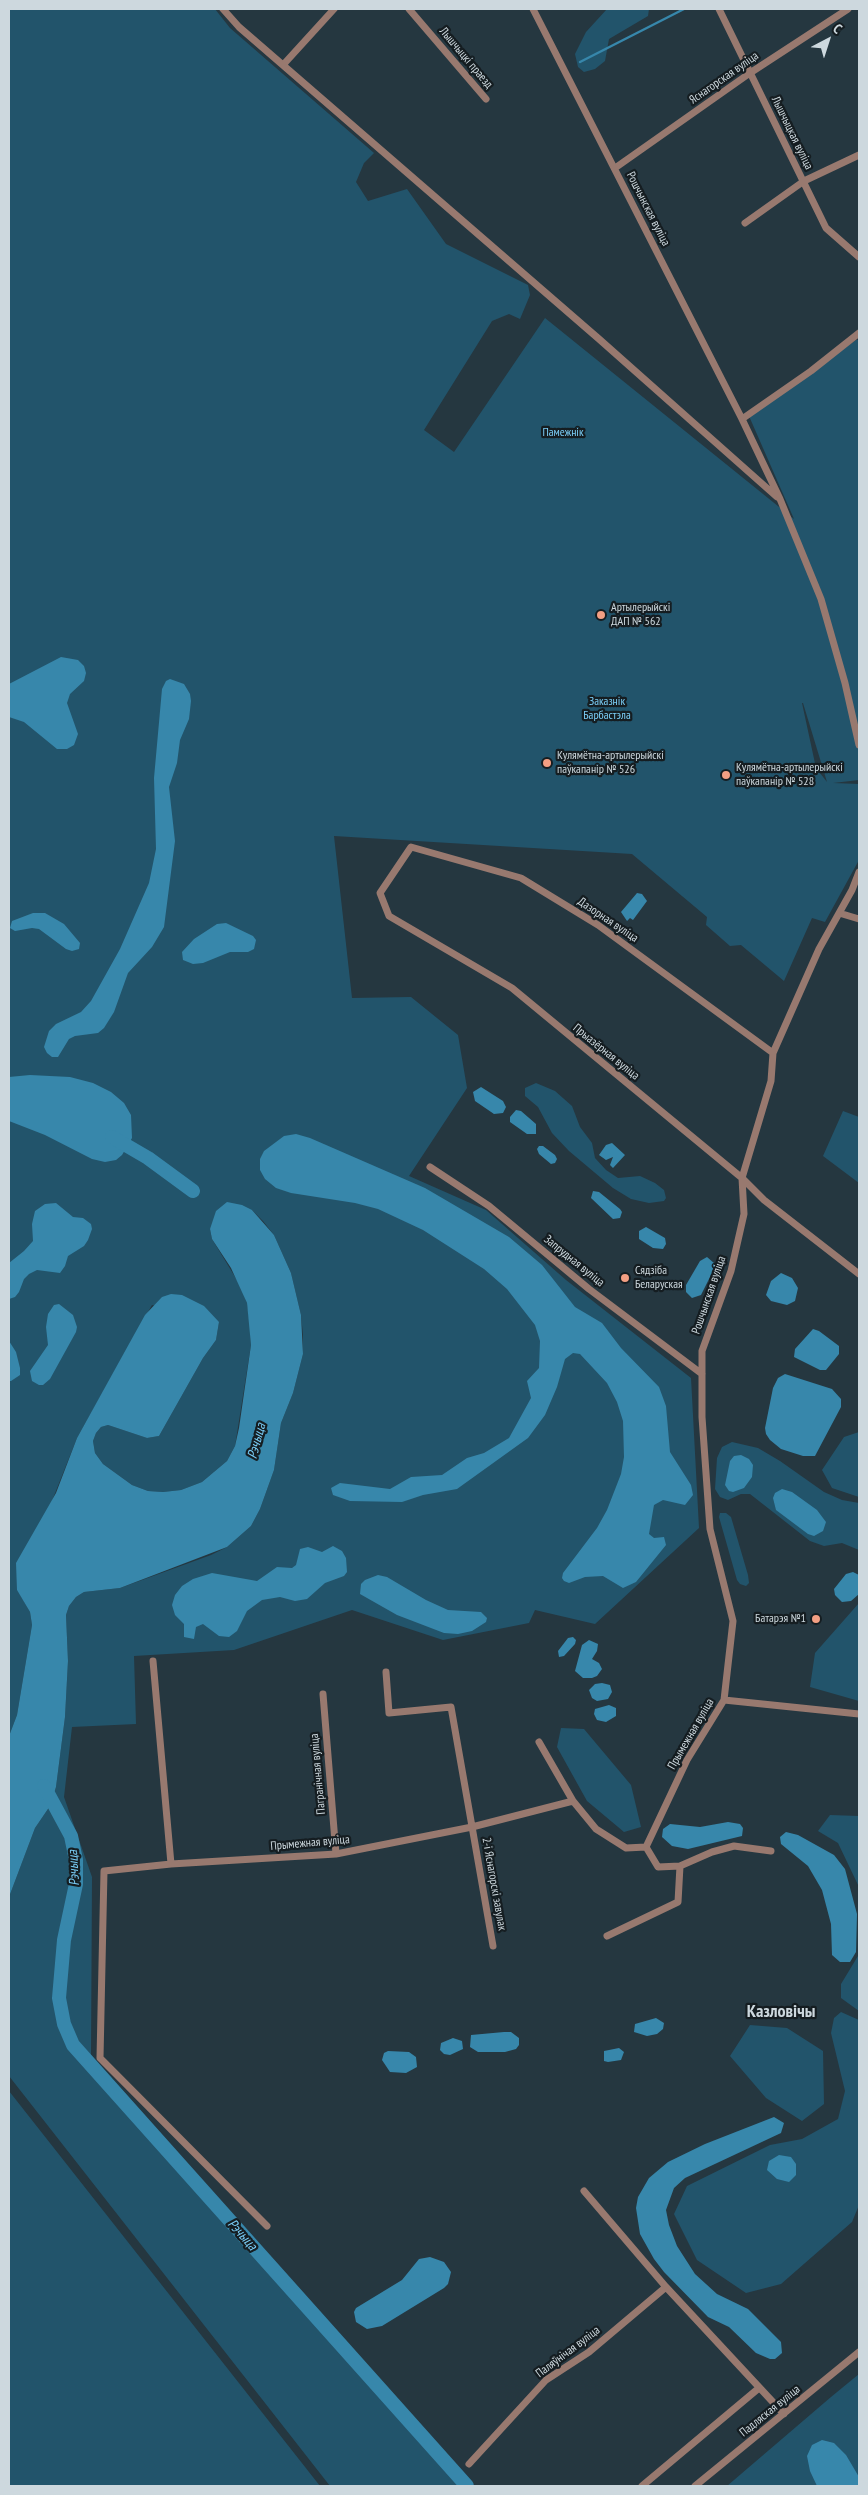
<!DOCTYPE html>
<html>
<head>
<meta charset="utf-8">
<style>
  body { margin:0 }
  #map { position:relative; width:868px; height:2495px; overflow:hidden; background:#253740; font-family:"PT Sans Narrow",sans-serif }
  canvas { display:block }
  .frame { position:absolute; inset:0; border:10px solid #cdd8de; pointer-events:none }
  .north { position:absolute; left:803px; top:15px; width:50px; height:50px; -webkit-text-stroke:4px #151d21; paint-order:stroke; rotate:40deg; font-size:14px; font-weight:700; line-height:20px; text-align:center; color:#cdd8de }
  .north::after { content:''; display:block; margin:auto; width:18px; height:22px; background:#cdd8de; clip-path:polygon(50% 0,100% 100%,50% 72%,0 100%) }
</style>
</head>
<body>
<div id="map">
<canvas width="868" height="2495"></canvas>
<div class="frame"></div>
<div class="north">С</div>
</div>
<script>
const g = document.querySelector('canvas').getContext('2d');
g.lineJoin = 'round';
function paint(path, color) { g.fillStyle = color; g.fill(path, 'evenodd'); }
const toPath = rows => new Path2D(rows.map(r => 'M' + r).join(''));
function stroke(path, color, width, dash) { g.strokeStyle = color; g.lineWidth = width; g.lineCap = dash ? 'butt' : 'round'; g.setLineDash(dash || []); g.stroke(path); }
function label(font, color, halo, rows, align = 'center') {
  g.font = font + ' "PT Sans Narrow",sans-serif'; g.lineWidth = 4.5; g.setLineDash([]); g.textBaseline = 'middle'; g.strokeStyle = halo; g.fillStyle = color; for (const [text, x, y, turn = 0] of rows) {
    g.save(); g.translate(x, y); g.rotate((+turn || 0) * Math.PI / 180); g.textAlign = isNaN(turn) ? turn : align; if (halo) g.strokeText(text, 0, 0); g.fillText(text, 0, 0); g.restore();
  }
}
const green = toPath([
  [9,9,215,9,230,28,374,153,364,163,356,182,368,201,407,189,446,244,528,285,530,295,520,319,509,314,492,321,424,430,454,452,545,318,794,519,749,416,856,340,859,340,859,780,833,783,859,784,859,860,825,922,812,918,784,981,741,945,730,946,706,925,707,917,632,854,334,836,352,998,411,997,458,1035,467,1088,409,1176,486,1210,566,1280,691,1378,699,1528,595,1624,535,1610,529,1623,443,1640,352,1610,234,1650,134,1656,136,1724,72,1727,64,1797,92,1877,91,2055,473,2486,330,2486,9,2076,9,1897,35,1828,50,1806,56,1787,65,1717,68,1661,66,1615,69,1606,76,1597,84,1592,120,1588,211,1555,227,1547,251,1526,260,1509,274,1470,281,1423,293,1393,303,1354,303,1335,301,1315,291,1273,274,1235,263,1221,252,1210,210,1229,212,1239,240,1285,247,1303,250,1325,251,1345,235,1446,227,1461,202,1482,181,1490,163,1492,148,1491,132,1485,103,1464,95,1453,93,1441,96,1433,101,1427,108,1425,147,1438,159,1436,203,1358,216,1340,219,1322,152,1305,77,1438,17,1589,30,1612,32,1625,17,1715,9,1736],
  [802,703,803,703,827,782,816,768],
  [607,9,649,9,648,16,609,39,605,61,595,69,584,72,578,67,575,54,586,32],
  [536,1083,555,1091,572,1106,580,1127,592,1143,595,1158,606,1170,618,1178,640,1176,655,1183,664,1190,666,1198,664,1201,649,1203,631,1199,613,1188,569,1151,552,1133,538,1107,525,1096,525,1088],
  [843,1111,859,1117,859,1183,823,1156],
  [859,1432,859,1497,832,1488,822,1470,844,1437],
  [732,1442,758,1448,780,1461,824,1492,842,1500,859,1503,859,1550,842,1543,824,1546,810,1541,750,1494,741,1494,728,1500,720,1497,715,1489,717,1458,722,1447],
  [720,1513,726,1513,731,1517,748,1575,749,1583,746,1586,740,1584,737,1580,719,1517],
  [859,1603,859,1701,810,1687,815,1653],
  [561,1728,584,1729,631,1785,641,1827,624,1832,587,1801,557,1747],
  [830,1815,859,1816,859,1887,838,1843,818,1831],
  [859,1928,859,2011,841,1998,841,1984,858,1956],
  [841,2012,859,2020,859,2205,852,2222,781,2284,746,2293,697,2260,674,2214,687,2186,770,2145,802,2139,838,2119,845,2091,831,2033,834,2018],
  [750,2025,787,2028,823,2051,824,2104,802,2121,766,2098,730,2056],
  [9,2091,320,2486,9,2486],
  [859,2374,859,2486,727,2486,831,2397]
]);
const water = toPath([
  [61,657,78,660,84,666,86,673,84,681,70,694,67,703,78,734,74,745,67,749,57,749,24,722,9,717,9,684],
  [170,679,184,684,190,694,191,701,189,719,180,740,177,763,169,787,175,841,164,927,152,947,128,973,114,1012,104,1028,98,1033,75,1036,69,1039,58,1057,52,1057,47,1053,44,1047,49,1031,56,1024,81,1012,91,1001,120,949,149,883,156,849,154,778,162,689,166,681],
  [637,893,642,894,647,901,633,920,630,918,627,921,621,912],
  [33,913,45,913,64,924,80,943,79,949,72,951,66,949,39,929,32,928,15,931,10,928,12,921],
  [226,923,253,936,256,940,254,949,248,952,230,952,203,963,193,964,183,960,182,952,194,939,217,924],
  [30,1075,70,1077,93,1083,111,1092,124,1103,131,1115,132,1138,122,1155,116,1160,105,1162,92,1159,45,1135,9,1121,9,1077],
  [481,1087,503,1101,506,1107,503,1113,494,1114,475,1101,473,1092],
  [516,1110,521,1111,536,1124,536,1134,527,1134,510,1122,510,1117],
  [296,1134,310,1138,425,1188,509,1237,542,1265,575,1307,602,1323,621,1348,659,1387,666,1406,670,1452,691,1485,693,1495,685,1505,663,1500,654,1505,649,1534,654,1538,664,1537,666,1545,636,1582,623,1588,603,1576,585,1577,569,1583,564,1581,562,1578,563,1573,597,1528,607,1510,621,1474,624,1457,623,1421,617,1402,607,1383,580,1354,573,1353,565,1359,557,1387,545,1415,528,1438,457,1489,423,1495,402,1502,350,1501,333,1495,331,1488,340,1483,390,1489,411,1477,442,1475,467,1458,484,1453,509,1438,531,1398,527,1381,539,1368,540,1341,535,1325,507,1289,484,1269,423,1230,378,1209,355,1203,291,1193,276,1188,265,1179,260,1170,260,1159,264,1151,284,1136],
  [612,1143,625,1155,613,1168,610,1165,613,1157,606,1160,599,1155,606,1145],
  [539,1146,543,1146,555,1155,557,1159,555,1163,551,1164,539,1154,537,1149],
  [593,1191,599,1192,620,1209,622,1212,620,1218,613,1219,591,1198],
  [227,1202,242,1205,252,1210,274,1235,291,1273,301,1315,303,1354,293,1393,281,1423,274,1470,260,1509,251,1526,227,1547,120,1588,84,1592,76,1597,69,1606,66,1615,68,1661,65,1717,56,1787,50,1806,35,1828,9,1897,9,1736,17,1715,32,1625,30,1612,17,1590,16,1563,56,1493,77,1438,145,1315,162,1297,171,1294,182,1295,204,1306,219,1322,216,1340,203,1358,159,1436,147,1438,108,1425,101,1427,96,1433,93,1441,95,1453,103,1464,132,1485,148,1491,163,1492,181,1490,202,1482,227,1461,235,1446,239,1428,251,1345,247,1303,231,1268,212,1239,210,1229,216,1211],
  [56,1203,73,1217,83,1218,91,1224,92,1229,88,1240,84,1246,68,1256,65,1266,60,1273,37,1270,29,1274,24,1279,19,1292,15,1297,9,1299,9,1263,24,1251,33,1241,32,1224,35,1211,45,1204],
  [646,1227,665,1238,666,1244,663,1249,653,1248,639,1239,639,1231],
  [707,1257,714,1263,714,1269,701,1295,692,1298,686,1292,686,1285,700,1261],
  [781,1273,792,1278,798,1288,795,1301,787,1305,771,1301,766,1295,771,1281],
  [59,1304,73,1315,77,1327,76,1332,50,1379,43,1385,39,1385,32,1381,30,1371,48,1345,46,1327,48,1314,54,1305],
  [813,1329,819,1331,839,1346,839,1354,826,1370,820,1370,794,1357,795,1349],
  [9,1341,16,1352,20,1368,20,1375,11,1381,9,1381],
  [785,1374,832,1389,841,1399,841,1407,815,1456,803,1456,781,1449,770,1440,766,1434,765,1428,773,1388,778,1378],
  [741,1455,749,1459,753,1465,752,1477,744,1488,733,1492,729,1491,725,1485,730,1461,734,1456],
  [782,1489,792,1492,817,1510,826,1522,823,1531,814,1536,808,1534,776,1510,773,1498,775,1493],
  [333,1546,342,1551,346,1558,347,1572,344,1576,325,1583,307,1599,295,1601,280,1597,262,1600,247,1611,237,1631,229,1637,219,1636,203,1624,196,1627,194,1639,184,1637,184,1624,175,1615,172,1605,175,1595,182,1586,193,1579,212,1573,257,1581,277,1567,292,1568,296,1565,300,1549,308,1547,322,1552],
  [853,1572,859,1575,859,1594,851,1601,842,1602,835,1595,834,1589,846,1574],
  [378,1575,387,1577,426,1600,448,1610,481,1612,487,1618,486,1622,472,1631,458,1634,444,1633,397,1615,360,1594,361,1584,365,1580],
  [573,1637,576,1640,575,1644,564,1656,559,1657,558,1651,568,1638],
  [589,1640,598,1644,597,1651,592,1659,599,1663,602,1669,597,1676,592,1678,583,1678,575,1671,582,1645],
  [602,1683,610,1685,612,1692,608,1699,597,1701,592,1698,589,1690,595,1684],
  [609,1705,616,1708,616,1716,606,1722,597,1720,594,1714,595,1709],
  [728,1822,740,1824,743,1828,742,1836,688,1849,672,1846,662,1837,663,1829,670,1824,700,1827],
  [786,1832,798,1835,834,1855,845,1869,857,1914,856,1952,850,1962,840,1962,832,1955,831,1924,822,1890,808,1866,781,1844,780,1837],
  [656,2018,664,2023,663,2029,657,2034,647,2036,634,2032,635,2024],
  [504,2032,511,2032,519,2038,519,2045,516,2049,505,2052,478,2052,470,2047,471,2035],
  [453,2038,462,2041,463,2049,450,2055,444,2054,440,2050,441,2043],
  [619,2048,624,2052,621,2060,608,2062,604,2061,604,2051],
  [388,2051,409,2052,416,2057,417,2067,406,2073,390,2072,382,2060,384,2053],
  [774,2117,784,2123,781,2133,685,2178,674,2188,666,2210,669,2225,677,2246,695,2274,717,2294,748,2309,781,2342,782,2353,775,2359,770,2359,756,2353,729,2327,708,2317,664,2272,654,2259,640,2234,636,2208,638,2197,649,2178,668,2162,705,2144],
  [779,2155,791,2157,796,2164,796,2175,789,2182,777,2179,767,2170,769,2161],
  [430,2257,444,2262,451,2272,448,2284,444,2288,382,2326,367,2329,356,2322,354,2312,356,2308,402,2280,419,2259],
  [822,2440,834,2443,846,2455,859,2477,859,2486,817,2486,810,2471,807,2456,812,2445]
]);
const stream = toPath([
  [580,62,684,9]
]);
const river = toPath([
  [112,1137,148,1158,193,1191],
  [44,1786,71,1836,76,1860,76,1884,64,1940,59,1998,64,2024,73,2045,467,2486]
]);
const street = toPath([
  [223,9,239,27,599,339,777,497],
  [409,9,486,99],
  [533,9,742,419,780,499,821,599,845,683,859,745],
  [719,9,826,228,859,257],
  [283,65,334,9],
  [615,168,750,73,848,9],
  [745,223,804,181,859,155],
  [742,419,811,371,859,333],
  [839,913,859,919],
  [773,1053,598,925,521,878,411,847,380,893,389,916,512,988,742,1178,764,1200,859,1274],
  [430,1167,489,1206,589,1289,702,1374],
  [153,1661,171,1864],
  [386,1672,389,1713,451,1707,493,1946],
  [323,1694,336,1854],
  [724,1700,859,1714],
  [539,1742,573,1801,596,1829,626,1848,646,1847],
  [646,1847,687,1760,724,1700,733,1621,710,1529,702,1417,702,1351,731,1271,744,1214,742,1178,771,1081,773,1053,819,949,852,890,859,872],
  [646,1847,658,1867,680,1866,712,1852,734,1846,771,1851],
  [607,1936,678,1902,680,1866],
  [584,2191,666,2287,784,2414],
  [267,2226,100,2058,104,1871,171,1864,336,1854,472,1827,573,1801],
  [469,2464,546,2380,589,2352,666,2287],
  [642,2486,759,2388],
  [695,2486,859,2352]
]);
const markers = [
  [601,615,5,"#f39f83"],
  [547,763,5,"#f39f83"],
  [726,775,5,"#f39f83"],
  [625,1278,5,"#f39f83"],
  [816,1619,5,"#f39f83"]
];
const streetNames = [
  ["Лышчыцкі праезд",466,58,50],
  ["Яснагорская вуліца",724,78,-35],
  ["Лышчыцкая вуліца",792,133,64],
  ["Рошчынская вуліца",648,209,63],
  ["Дазорная вуліца",608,920,34],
  ["Прыазёрная вуліца",606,1052,39],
  ["Запрудная вуліца",574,1261,39],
  ["Рошчынская вуліца",709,1295,-71],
  ["Прымежная вуліца",691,1734,-60],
  ["Пагранічная вуліца",318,1774,-95],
  ["Прымежная вуліца",310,1843,-5],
  ["2-і Яснагорскі завулак",494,1884,80],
  ["Паляўнічая вуліца",568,2352,-37],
  ["Падляская вуліца",770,2411,-39]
];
const parkNames = [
  ["Памежнік",563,433],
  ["Заказнік",607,702],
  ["Барбастэла",607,716]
];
const poiNames = [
  ["Артылерыйскі",611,608],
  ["ДАП № 562",611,622],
  ["Кулямётна-артылерыйскі",557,756],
  ["паўкапанір № 526",557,770],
  ["Кулямётна-артылерыйскі",736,768],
  ["паўкапанір № 528",736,782],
  ["Сядзіба",635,1271],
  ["Беларуская",635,1285],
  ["Батарэя №1",806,1619,"right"]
];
const waterNames = [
  ["Рэчыца",257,1441,-75],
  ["Рэчыца",74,1868,-93],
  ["Рэчыца",242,2235,48]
];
const districtNames = [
  ["Казловічы",781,2012]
];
paint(green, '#22546b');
paint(water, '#3787ab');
stroke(stream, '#3787ab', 2.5);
stroke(river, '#3787ab', 14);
stroke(street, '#98796f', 7);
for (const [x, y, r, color] of markers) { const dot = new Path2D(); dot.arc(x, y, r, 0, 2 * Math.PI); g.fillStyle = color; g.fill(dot); stroke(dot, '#151d21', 2); }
label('12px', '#cdd8de', '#151d21', streetNames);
label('12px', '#7bcef7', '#151d21', parkNames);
label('12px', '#cdd8de', '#151d21', poiNames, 'left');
label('italic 14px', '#79ccf5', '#151d21', waterNames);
label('bold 18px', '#cdd8de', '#151d21', districtNames);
</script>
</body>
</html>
